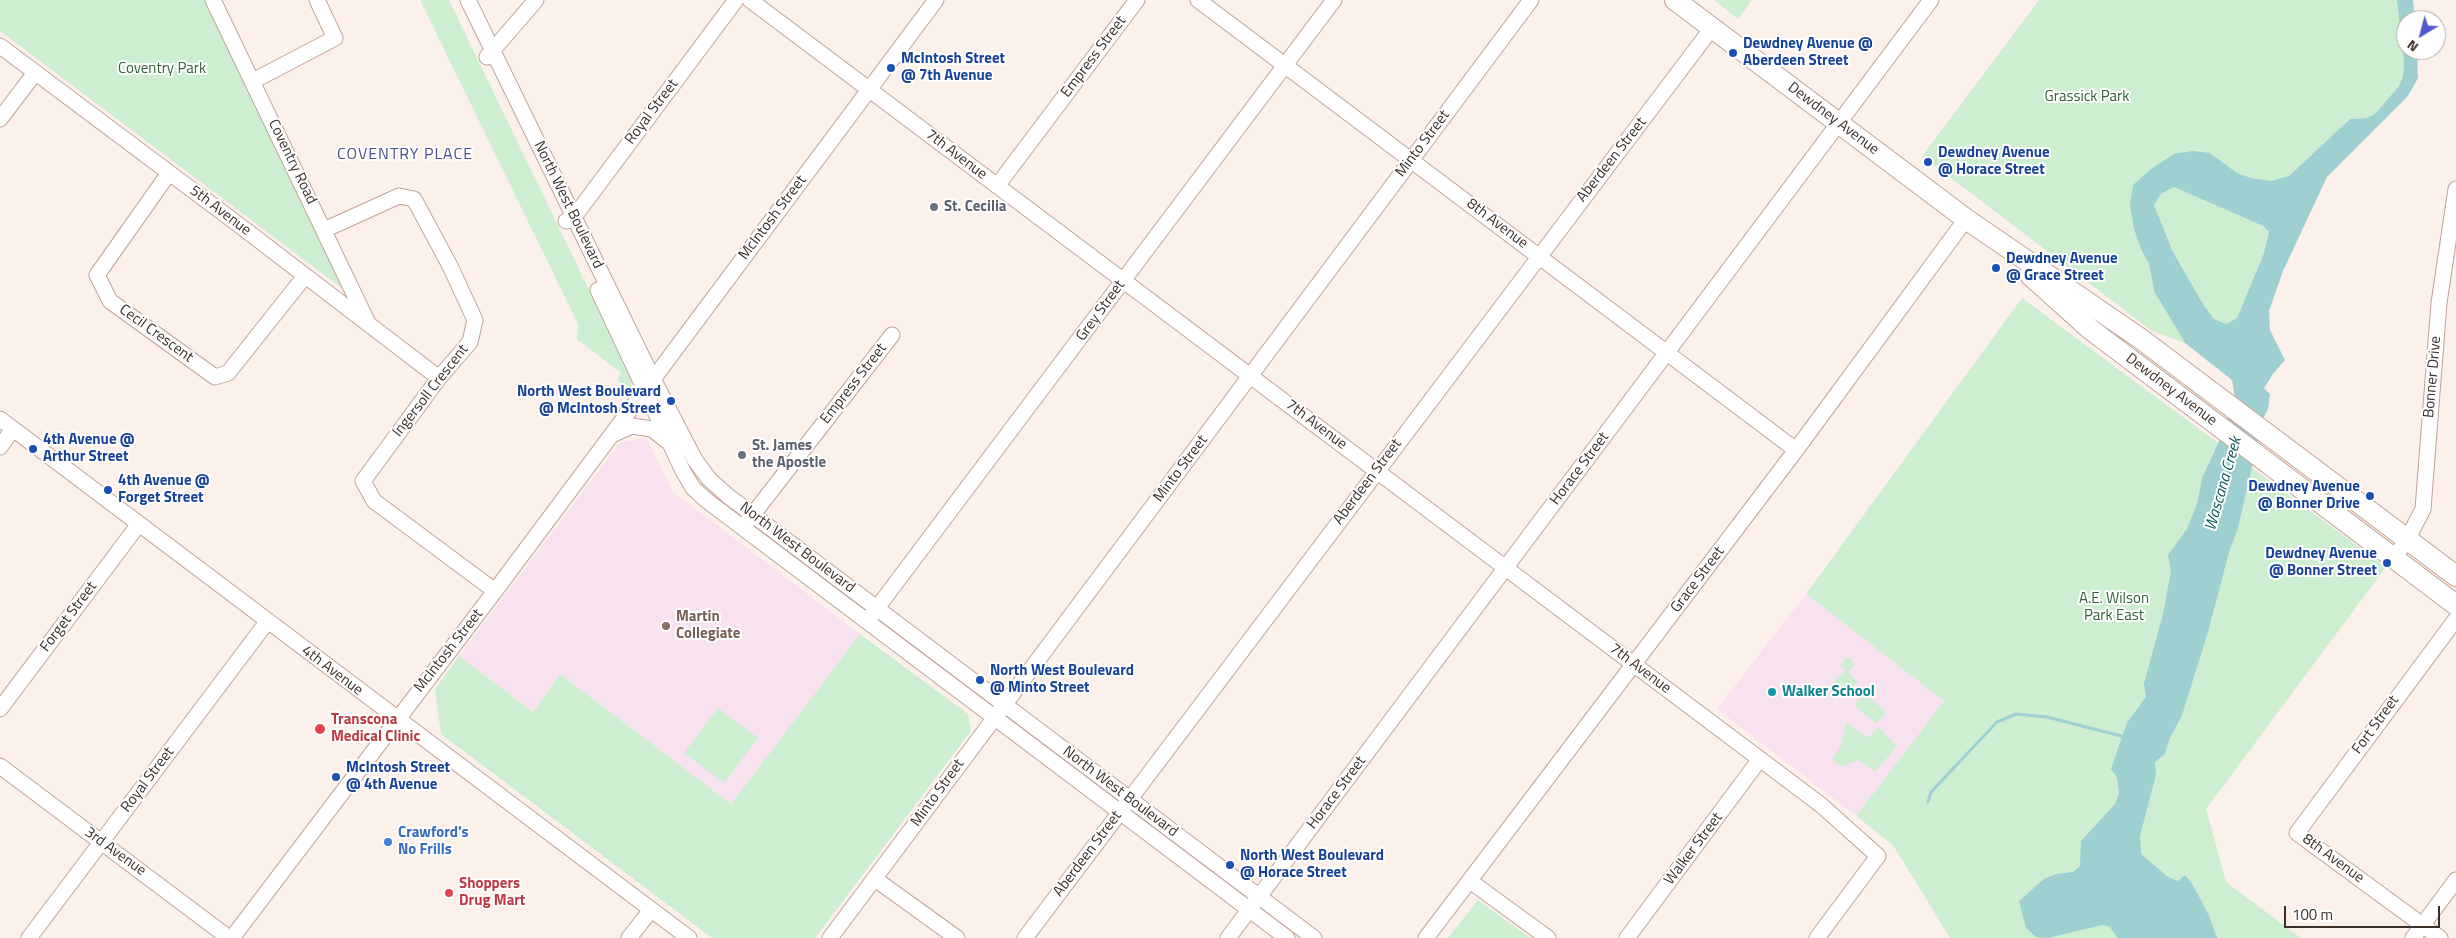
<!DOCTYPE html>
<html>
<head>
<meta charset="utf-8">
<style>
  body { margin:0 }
  #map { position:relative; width:2456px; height:938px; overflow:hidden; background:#fcf0ea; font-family:"Titillium Web",sans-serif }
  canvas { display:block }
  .north { position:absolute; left:2396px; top:10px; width:50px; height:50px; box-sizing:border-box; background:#fff; border:1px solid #b1acaa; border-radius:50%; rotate:217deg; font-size:14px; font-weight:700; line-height:20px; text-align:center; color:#3b302a }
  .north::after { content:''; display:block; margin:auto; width:18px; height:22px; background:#5158ce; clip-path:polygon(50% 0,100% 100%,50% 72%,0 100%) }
  .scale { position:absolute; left:2284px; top:906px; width:156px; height:22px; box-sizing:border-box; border:2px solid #3b302a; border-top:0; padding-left:6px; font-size:15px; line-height:18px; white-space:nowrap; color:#3b302a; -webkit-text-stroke:4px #fff; paint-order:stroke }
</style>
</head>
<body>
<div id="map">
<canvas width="2456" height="938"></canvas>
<div class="north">N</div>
<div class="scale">100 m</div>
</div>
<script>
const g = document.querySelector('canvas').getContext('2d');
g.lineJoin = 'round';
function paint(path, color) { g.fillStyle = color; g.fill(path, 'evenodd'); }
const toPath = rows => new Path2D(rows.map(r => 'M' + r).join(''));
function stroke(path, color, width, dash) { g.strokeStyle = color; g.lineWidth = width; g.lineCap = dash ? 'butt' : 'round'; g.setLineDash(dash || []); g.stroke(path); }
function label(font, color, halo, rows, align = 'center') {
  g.font = font + ' "Titillium Web",sans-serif'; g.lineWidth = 4; g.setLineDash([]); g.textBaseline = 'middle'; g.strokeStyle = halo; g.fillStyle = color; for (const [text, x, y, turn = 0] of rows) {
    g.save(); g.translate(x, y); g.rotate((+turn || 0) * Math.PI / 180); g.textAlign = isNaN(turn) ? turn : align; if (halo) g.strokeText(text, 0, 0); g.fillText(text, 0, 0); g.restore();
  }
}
const education = toPath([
  [646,437,673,492,860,634,731,804,560,674,533,712,459,656,620,443],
  [1806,594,1944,701,1856,816,1717,709]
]);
const green = toPath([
  [0,0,205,0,344,290,0,31],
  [420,0,449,0,633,381,629,389,617,380,621,373,577,339,578,324],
  [1714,0,1752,0,1738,19],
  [2039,0,2397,0,2404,62,2403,76,2399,86,2375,114,2367,118,2350,119,2289,176,2271,182,2251,178,2237,173,2210,153,2151,169,2141,249,2149,264,2154,291,2185,343,2152,331,1922,156],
  [2174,187,2263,226,2269,232,2264,253,2237,318,2226,324,2214,319,2203,304,2173,252,2154,205,2161,194],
  [2022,298,2386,567,2206,809,2226,882,2301,938,1950,938,1893,845,1856,816,1944,701,1806,594],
  [860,634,968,714,971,731,815,938,712,938,441,734,435,689,459,656,533,712,560,674,731,804],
  [1848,657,1855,664,1848,672,1858,682,1846,695,1833,683,1845,670,1840,665],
  [1864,693,1886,712,1876,724,1854,705],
  [718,708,758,738,724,783,684,753],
  [1846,722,1868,738,1878,727,1897,746,1875,772,1858,760,1842,767,1832,760,1841,746],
  [1478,900,1530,938,1448,938]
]);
const water = toPath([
  [2397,0,2413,0,2415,20,2406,20,2406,50,2417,50,2418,78,2408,96,2327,177,2283,271,2269,311,2270,330,2285,360,2273,374,2264,388,2270,394,2268,409,2263,419,2238,528,2229,552,2208,632,2182,715,2169,740,2165,754,2155,762,2156,775,2140,836,2141,854,2168,877,2178,881,2185,875,2193,885,2209,916,2217,938,2117,938,2110,927,2102,925,2048,938,2036,937,2026,928,2019,901,2044,879,2056,874,2073,872,2080,866,2081,841,2115,804,2119,793,2117,778,2111,769,2127,723,2146,697,2144,684,2163,614,2171,571,2168,555,2187,529,2197,504,2202,478,2217,446,2235,398,2232,380,2185,343,2154,291,2149,264,2141,249,2134,229,2130,205,2133,185,2151,169,2174,154,2193,151,2210,153,2237,173,2251,178,2271,181,2289,176,2350,119,2367,118,2375,114,2399,86,2403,76,2404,62],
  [2174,187,2263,226,2269,232,2264,253,2237,318,2226,324,2214,319,2203,304,2173,252,2154,205,2161,194]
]);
const stream = toPath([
  [1928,802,1931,792,1997,722,2016,714,2047,717,2125,737]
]);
const minor = toPath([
  [213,0,368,323],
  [468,0,653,379,695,460,709,479,728,496,1314,938],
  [750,0,1821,805,1878,856,1817,938],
  [1198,0,1796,450],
  [0,46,239,225,439,378],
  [487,57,536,0],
  [253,81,335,38,317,0],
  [0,119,35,73],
  [169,173,97,275,110,301,215,377,228,373,305,276],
  [997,186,1137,0],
  [566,221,574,217,736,0],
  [324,230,399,196,414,199,450,266,475,320,470,342,439,378,363,481,374,501,495,591],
  [598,290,683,471,693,488,706,500,1287,938],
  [0,419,689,938],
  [614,434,632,426,652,429,667,441],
  [0,447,13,429],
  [747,522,892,335],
  [2394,558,2407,540,2423,509,2439,303,2456,189],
  [871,616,1334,0],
  [0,709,139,524],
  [0,766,229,938],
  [875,879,957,938],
  [1470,881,1548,938],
  [29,938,267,622],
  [232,938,495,591,936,0],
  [629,938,651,910],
  [830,938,1531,0],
  [1025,938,1712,28],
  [1228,938,1931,0],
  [1426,938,1796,450,1966,219],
  [1627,938,1760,759],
  [2413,938,2456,880],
  [2440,938,2297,833,2456,619]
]);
const major = toPath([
  [1675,0,1966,219,2141,339,2456,576],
  [2030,275,2090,329,2456,605]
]);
const markers = [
  [1733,53,5,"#1a4fb4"],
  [891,68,5,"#1a4fb4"],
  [1928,162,5,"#1a4fb4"],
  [934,207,5,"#6b7280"],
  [1996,268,5,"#1a4fb4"],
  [671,401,5,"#1a4fb4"],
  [33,449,5,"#1a4fb4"],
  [742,455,5,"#6b7280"],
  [108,490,5,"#1a4fb4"],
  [2370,496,5,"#1a4fb4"],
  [2387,563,5,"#1a4fb4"],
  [666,626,5,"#8d6e63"],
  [980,680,5,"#1a4fb4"],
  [1772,692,5,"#0f9aa8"],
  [320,729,6,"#e0444e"],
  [336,777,5,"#1a4fb4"],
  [388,842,5,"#3f7fe0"],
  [1230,865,5,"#1a4fb4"],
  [449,893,5,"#e0444e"]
];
const transitNames = [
  ["Dewdney Avenue @",1743,44],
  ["Aberdeen Street",1743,61],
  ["McIntosh Street",901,59],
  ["@ 7th Avenue",901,76],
  ["Dewdney Avenue",1938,153],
  ["@ Horace Street",1938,170],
  ["Dewdney Avenue",2006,259],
  ["@ Grace Street",2006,276],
  ["North West Boulevard",661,392,"right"],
  ["@ McIntosh Street",661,409,"right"],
  ["4th Avenue @",43,440],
  ["Arthur Street",43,457],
  ["4th Avenue @",118,481],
  ["Forget Street",118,498],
  ["Dewdney Avenue",2360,487,"right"],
  ["@ Bonner Drive",2360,504,"right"],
  ["Dewdney Avenue",2377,554,"right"],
  ["@ Bonner Street",2377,571,"right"],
  ["North West Boulevard",990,671],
  ["@ Minto Street",990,688],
  ["McIntosh Street",346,768],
  ["@ 4th Avenue",346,785],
  ["North West Boulevard",1240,856],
  ["@ Horace Street",1240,873]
];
const streetNames = [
  ["Empress Street",1094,57,-53],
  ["Royal Street",652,112,-53],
  ["Dewdney Avenue",1833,119,37],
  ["Minto Street",1423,144,-53],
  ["7th Avenue",956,155,37],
  ["Aberdeen Street",1612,160,-52],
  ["Coventry Road",292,162,64],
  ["North West Boulevard",568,205,64],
  ["5th Avenue",220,211,37],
  ["McIntosh Street",773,218,-53],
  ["8th Avenue",1497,224,37],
  ["Grey Street",1101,311,-54],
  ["Cecil Crescent",156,334,36],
  ["Bonner Drive",2433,377,-85],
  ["Empress Street",854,384,-52],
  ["Dewdney Avenue",2171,390,37],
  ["Ingersoll Crescent",431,391,-52],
  ["7th Avenue",1316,425,37],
  ["Minto Street",1181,469,-53],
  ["Horace Street",1580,469,-53],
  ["Aberdeen Street",1368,482,-53],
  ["North West Boulevard",797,548,37],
  ["Grace Street",1698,580,-53],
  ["Forget Street",69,617,-53],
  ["McIntosh Street",449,651,-52],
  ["7th Avenue",1640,669,37],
  ["4th Avenue",332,671,37],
  ["Fort Street",2376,725,-54],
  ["Royal Street",148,780,-53],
  ["North West Boulevard",1120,792,37],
  ["Minto Street",938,793,-54],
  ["Horace Street",1337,793,-53],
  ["Walker Street",1694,849,-53],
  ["3rd Avenue",115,852,36],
  ["Aberdeen Street",1088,854,-53],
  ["8th Avenue",2333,859,36]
];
const parkNames = [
  ["Coventry Park",162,69],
  ["Grassick Park",2087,97],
  ["A.E. Wilson",2114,599],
  ["Park East",2114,616]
];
const worshipNames = [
  ["St. Cecilia",944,207],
  ["St. James",752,446],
  ["the Apostle",752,463]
];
const educationNames = [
  ["Martin",676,617],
  ["Collegiate",676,634]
];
const cultureNames = [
  ["Walker School",1782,692]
];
const healthNames = [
  ["Transcona",331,720],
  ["Medical Clinic",331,737],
  ["Shoppers",459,884],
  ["Drug Mart",459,901]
];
const shopNames = [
  ["Crawford's",398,833],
  ["No Frills",398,850]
];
const neighbourhoodNames = [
  ["COVENTRY PLACE",405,155]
];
const waterNames = [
  ["Wascana Creek",2224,484,-74]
];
paint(education, '#f8e2f0');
paint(green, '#ceeed2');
paint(water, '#9ecfd1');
stroke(stream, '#9ecfd1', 3);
stroke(minor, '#c0a496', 17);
stroke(major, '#c0a496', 22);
stroke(minor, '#fff', 15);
stroke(major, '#fff', 20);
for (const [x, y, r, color] of markers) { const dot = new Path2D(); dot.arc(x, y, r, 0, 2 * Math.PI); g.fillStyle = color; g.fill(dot); stroke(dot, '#fff', 2); }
label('bold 15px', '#164399', '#fff', transitNames, 'left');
label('15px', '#3b302a', '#fff', streetNames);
label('15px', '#32613a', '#fff', parkNames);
label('bold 15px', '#5b616d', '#fff', worshipNames, 'left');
label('bold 15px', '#785e54', '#fff', educationNames, 'left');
label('bold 15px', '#0d838f', '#fff', cultureNames, 'left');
label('bold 15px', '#be3a42', '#fff', healthNames, 'left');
label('bold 15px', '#366cbe', '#fff', shopNames, 'left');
g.letterSpacing = '1px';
label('16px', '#48508d', '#fff', neighbourhoodNames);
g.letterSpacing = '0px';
label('italic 16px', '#105659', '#fff', waterNames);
</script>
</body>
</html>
